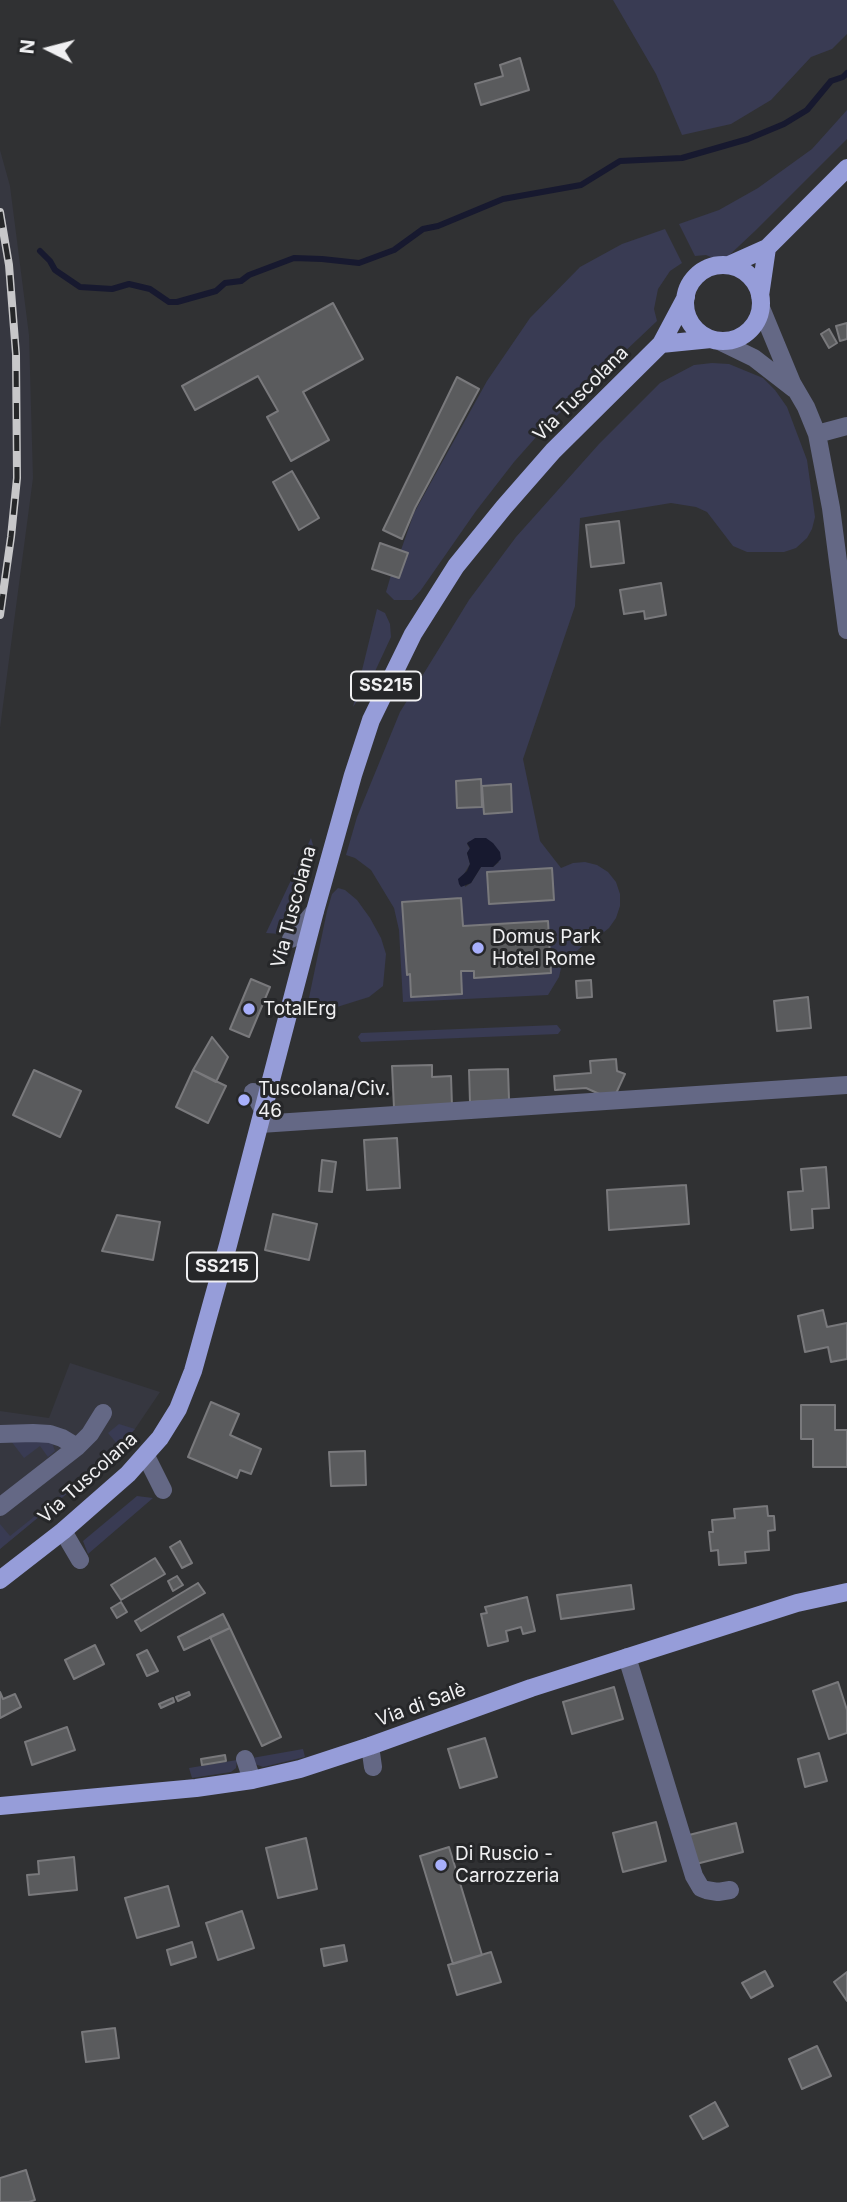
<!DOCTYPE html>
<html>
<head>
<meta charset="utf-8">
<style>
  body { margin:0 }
  #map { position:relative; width:847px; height:2202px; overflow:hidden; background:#303133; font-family:Inter,sans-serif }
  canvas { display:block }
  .north { position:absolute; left:14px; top:14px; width:70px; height:70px; -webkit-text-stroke:5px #262729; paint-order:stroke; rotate:276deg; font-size:19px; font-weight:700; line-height:28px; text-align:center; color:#f0f0f2 }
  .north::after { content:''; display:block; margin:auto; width:24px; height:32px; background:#f0f0f2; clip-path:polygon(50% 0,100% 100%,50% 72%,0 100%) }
</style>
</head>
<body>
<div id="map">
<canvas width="847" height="2202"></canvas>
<div class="north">N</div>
</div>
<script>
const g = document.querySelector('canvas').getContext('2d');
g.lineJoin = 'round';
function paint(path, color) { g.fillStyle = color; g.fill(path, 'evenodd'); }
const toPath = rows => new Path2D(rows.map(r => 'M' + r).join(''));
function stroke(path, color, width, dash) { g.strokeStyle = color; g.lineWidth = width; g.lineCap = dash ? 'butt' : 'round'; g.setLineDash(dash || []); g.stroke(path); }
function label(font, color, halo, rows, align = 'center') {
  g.font = font + ' Inter,sans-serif'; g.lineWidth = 6; g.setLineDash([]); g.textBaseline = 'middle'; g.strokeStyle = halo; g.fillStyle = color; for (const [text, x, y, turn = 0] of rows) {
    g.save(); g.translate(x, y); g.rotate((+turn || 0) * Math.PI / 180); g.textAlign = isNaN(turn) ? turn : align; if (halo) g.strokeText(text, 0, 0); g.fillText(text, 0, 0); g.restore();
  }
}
const built = toPath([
  [0,150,10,186,29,335,33,478,0,728],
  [70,1363,160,1392,135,1429,104,1463,0,1549,0,1411,49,1418]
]);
const green = toPath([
  [613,0,847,0,847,34,832,49,811,57,771,100,731,124,682,135,656,74],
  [847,110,847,139,756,230,722,262,706,255,695,256,679,224,719,210,758,188,812,149],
  [665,229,682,263,670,271,658,289,654,309,657,321,545,427,514,462,476,511,421,590,412,600,394,600,386,592,391,575,399,578,408,553,401,550,414,513,487,381,530,318,580,267,622,244],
  [712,363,729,364,763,378,775,390,787,407,807,460,815,517,812,529,807,538,796,548,784,552,747,552,733,546,707,512,696,507,671,503,580,518,575,606,523,759,540,841,561,868,573,863,585,862,597,865,608,872,616,882,620,894,620,906,616,918,609,928,599,936,587,939,587,942,562,964,559,977,548,995,403,1002,399,930,394,908,371,870,355,858,346,855,357,817,400,712,469,600,516,537,599,444,660,383,694,365],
  [480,779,482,807,458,808,456,781],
  [510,785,512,812,484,814,482,786],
  [469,841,499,862,493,867,481,867,471,883,465,887,464,874,470,864,467,853,470,849,467,844],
  [551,868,554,900,489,904,487,872],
  [461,899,463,926,548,921,551,973,475,978,474,971,461,971,462,994,412,997,410,974,407,974,402,903],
  [377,609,385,613,390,624,391,637,371,680,353,707],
  [311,838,315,852,312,871,302,900,291,923,280,934,266,933],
  [338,888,345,890,357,900,370,918,381,938,386,954,383,986,369,997,305,1017,327,911,332,894],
  [557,1025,561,1030,558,1034,361,1042,358,1037,361,1033],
  [119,1424,135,1429,104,1463,0,1549,0,1524,10,1536,74,1485,118,1445,108,1433],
  [30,1440,52,1443,55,1451,48,1457,40,1446,24,1458,11,1441],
  [137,1496,153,1498,88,1554,83,1541],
  [303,1749,305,1757,263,1767,255,1764,252,1758],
  [237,1760,236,1768,231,1772,192,1778,189,1768]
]);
const water = toPath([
  [475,838,486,838,493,843,500,852,501,859,493,867,481,867,471,883,461,887,459,884,458,879,467,871,470,864,467,853,470,848,467,843]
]);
const stream = toPath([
  [40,251,50,261,55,270,80,287,112,289,129,284,150,289,169,302,177,302,216,291,225,283,241,281,249,275,294,258,322,259,359,263,394,250,423,229,438,226,503,199,581,185,620,161,682,158,748,139,784,124,807,110,831,81,843,77,847,73]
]);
const building = toPath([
  [520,58,529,90,481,105,475,84,503,76,500,65,520,58],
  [333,303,363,359,303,392,329,440,291,461,267,417,278,411,258,376,195,410,182,386,333,303],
  [847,323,847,339,840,341,836,326,847,323],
  [829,329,837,343,829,348,821,334,829,329],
  [457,377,479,389,415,508,402,539,383,530,457,377],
  [292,471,319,518,299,530,273,482,292,471],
  [619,521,624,563,591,567,586,525,619,521],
  [380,543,408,553,399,578,372,569,380,543],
  [661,583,666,615,645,619,644,611,624,614,620,590,661,583],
  [481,779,482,807,457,808,456,781,481,779],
  [511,784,512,812,484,814,482,786,511,784],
  [552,868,554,900,489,904,487,872,552,868],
  [461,898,463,926,548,921,551,973,474,978,474,971,461,971,462,994,411,997,410,974,407,975,402,902,461,898],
  [251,979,270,987,249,1037,230,1029,251,979],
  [591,980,592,997,577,998,576,981,591,980],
  [808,997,811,1028,777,1031,774,1001,808,997],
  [212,1037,228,1057,216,1082,193,1070,212,1037],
  [616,1059,617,1071,625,1074,613,1100,586,1088,555,1090,554,1076,591,1073,590,1061,616,1059],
  [432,1065,432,1077,451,1076,452,1106,394,1108,392,1066,432,1065],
  [508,1069,509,1100,470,1102,469,1070,508,1069],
  [34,1070,81,1091,60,1137,13,1115,34,1070],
  [193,1070,226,1086,208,1123,176,1107,193,1070],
  [397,1138,400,1188,367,1190,364,1140,397,1138],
  [322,1160,336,1162,332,1192,319,1191,322,1160],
  [826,1167,829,1208,812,1209,813,1228,791,1230,788,1192,803,1191,801,1169,826,1167],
  [686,1185,689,1224,609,1230,607,1190,686,1185],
  [273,1214,317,1224,309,1260,265,1250,273,1214],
  [117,1215,160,1222,153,1260,102,1251,117,1215],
  [823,1310,827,1327,847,1323,847,1359,831,1362,828,1347,805,1352,798,1316,823,1310],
  [211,1402,239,1414,230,1435,261,1449,251,1474,240,1470,237,1478,188,1457,211,1402],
  [801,1405,835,1405,835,1430,847,1430,847,1467,813,1467,813,1439,801,1439,801,1405],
  [365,1451,366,1485,331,1486,329,1452,365,1451],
  [767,1506,768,1516,774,1516,775,1530,768,1531,769,1550,745,1552,746,1563,719,1565,718,1550,711,1551,709,1532,713,1532,712,1520,735,1518,734,1509,767,1506],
  [180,1541,192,1563,182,1568,170,1547,180,1541],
  [155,1558,165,1574,121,1600,111,1585,155,1558],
  [177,1576,183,1585,173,1591,168,1581,177,1576],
  [198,1583,205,1593,141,1631,135,1621,198,1583],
  [631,1585,634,1609,561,1619,557,1595,631,1585],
  [527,1597,535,1631,523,1634,521,1627,506,1631,508,1641,488,1646,481,1614,487,1613,485,1607,527,1597],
  [121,1602,127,1612,117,1618,111,1608,121,1602],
  [223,1614,230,1628,184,1650,178,1637,223,1614],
  [230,1628,281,1737,262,1746,210,1637,230,1628],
  [95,1645,104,1664,74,1679,65,1660,95,1645],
  [147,1650,158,1671,147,1676,137,1655,147,1650],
  [838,1682,847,1710,847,1733,829,1739,813,1691,838,1682],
  [614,1687,623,1719,572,1734,563,1702,614,1687],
  [0,1692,3,1699,15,1694,21,1707,0,1718,0,1692],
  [189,1692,190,1695,178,1701,176,1697,189,1692],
  [173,1698,174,1702,161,1708,159,1704,173,1698],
  [67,1727,75,1750,32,1765,25,1742,67,1727],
  [485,1738,497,1777,460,1788,448,1749,485,1738],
  [819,1753,827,1781,805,1787,798,1759,819,1753],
  [225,1755,226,1761,202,1765,201,1759,225,1755],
  [656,1822,666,1861,623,1872,613,1833,656,1822],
  [736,1823,743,1852,696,1864,689,1835,736,1823],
  [306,1838,317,1889,278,1898,266,1848,306,1838],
  [449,1847,482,1955,453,1964,420,1856,449,1847],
  [74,1857,77,1890,29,1895,27,1875,39,1874,38,1861,74,1857],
  [168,1886,179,1926,137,1938,125,1898,168,1886],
  [242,1911,254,1948,218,1960,206,1923,242,1911],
  [192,1942,196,1957,171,1965,167,1950,192,1942],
  [344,1945,347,1961,324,1966,321,1949,344,1945],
  [491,1952,501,1982,457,1995,448,1965,491,1952],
  [765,1971,773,1986,751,1998,742,1983,765,1971],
  [847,1972,847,2001,834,1982,847,1972],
  [115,2028,119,2058,86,2062,82,2032,115,2028],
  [817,2046,831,2076,802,2089,789,2059,817,2046],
  [715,2102,728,2126,703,2139,690,2116,715,2102],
  [26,2170,35,2200,29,2202,0,2202,0,2178,26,2170]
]);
const minor = toPath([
  [761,308,792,383,806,407,817,434,831,508,847,630],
  [719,341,754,358,794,389],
  [817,434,847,426],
  [291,939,315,911],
  [253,1092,263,1110],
  [260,1124,847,1085],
  [0,1434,33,1433,50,1434,62,1438,77,1447],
  [146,1456,163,1490],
  [0,1507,77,1447,90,1434,103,1413],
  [63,1531,80,1560],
  [627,1657,694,1876,701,1888,706,1890,718,1892,730,1890],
  [370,1746,373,1767],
  [245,1759,252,1780]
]);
const major = toPath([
  [729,265,767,248,847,168],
  '685 303a38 38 0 1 1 76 0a38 38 0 1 1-76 0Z',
  [760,296,767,248],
  [661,344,711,339],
  [0,1580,63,1531,128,1474,160,1438,178,1409,193,1371,228,1245,315,911,353,775,371,720,413,634,456,566,504,507,553,451,661,344,686,297],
  [0,1806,196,1788,252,1780,300,1769,370,1746,531,1688,797,1603,847,1592]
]);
const rail = toPath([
  [0,212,9,265,16,354,17,478,11,537,0,615]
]);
const markers = [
  [478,948,7,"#a8b0fc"],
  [249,1009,7,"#a8b0fc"],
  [244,1100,7,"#a8b0fc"],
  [441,1865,7,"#a8b0fc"]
];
const shields = [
  [386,686,70],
  [222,1267,70]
];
const shieldNames = [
  ["SS215",386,686],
  ["SS215",222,1267]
];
const streetNames = [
  ["Via Tuscolana",581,394,-45],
  ["Via Tuscolana",294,907,-75],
  ["Via Tuscolana",88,1478,-42],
  ["Via di Salè",421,1705,-20]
];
const poiNames = [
  ["Domus Park",492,937],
  ["Hotel Rome",492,959],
  ["TotalErg",263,1009],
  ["Tuscolana/Civ.",258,1089],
  ["46",258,1111],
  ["Di Ruscio -",455,1854],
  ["Carrozzeria",455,1876]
];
paint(built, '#363740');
paint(green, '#393b53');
paint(water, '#17192f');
stroke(stream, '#17192f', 6);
paint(building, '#5a5b5d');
stroke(building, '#79797c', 2);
stroke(minor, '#646885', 18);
stroke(major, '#969dd9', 18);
stroke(rail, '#c7c7c9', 8);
stroke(rail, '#262729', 5, [16]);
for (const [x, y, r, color] of markers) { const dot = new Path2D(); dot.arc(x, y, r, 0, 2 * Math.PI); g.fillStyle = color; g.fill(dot); stroke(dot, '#262729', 2.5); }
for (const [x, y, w] of shields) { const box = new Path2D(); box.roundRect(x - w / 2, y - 14.5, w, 29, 5); g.fillStyle = '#262729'; g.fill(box); stroke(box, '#f0f0f2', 2); }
label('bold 18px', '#f0f0f2', null, shieldNames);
label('19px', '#f0f0f2', '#262729', streetNames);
label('19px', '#f0f0f2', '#262729', poiNames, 'left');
</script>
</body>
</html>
